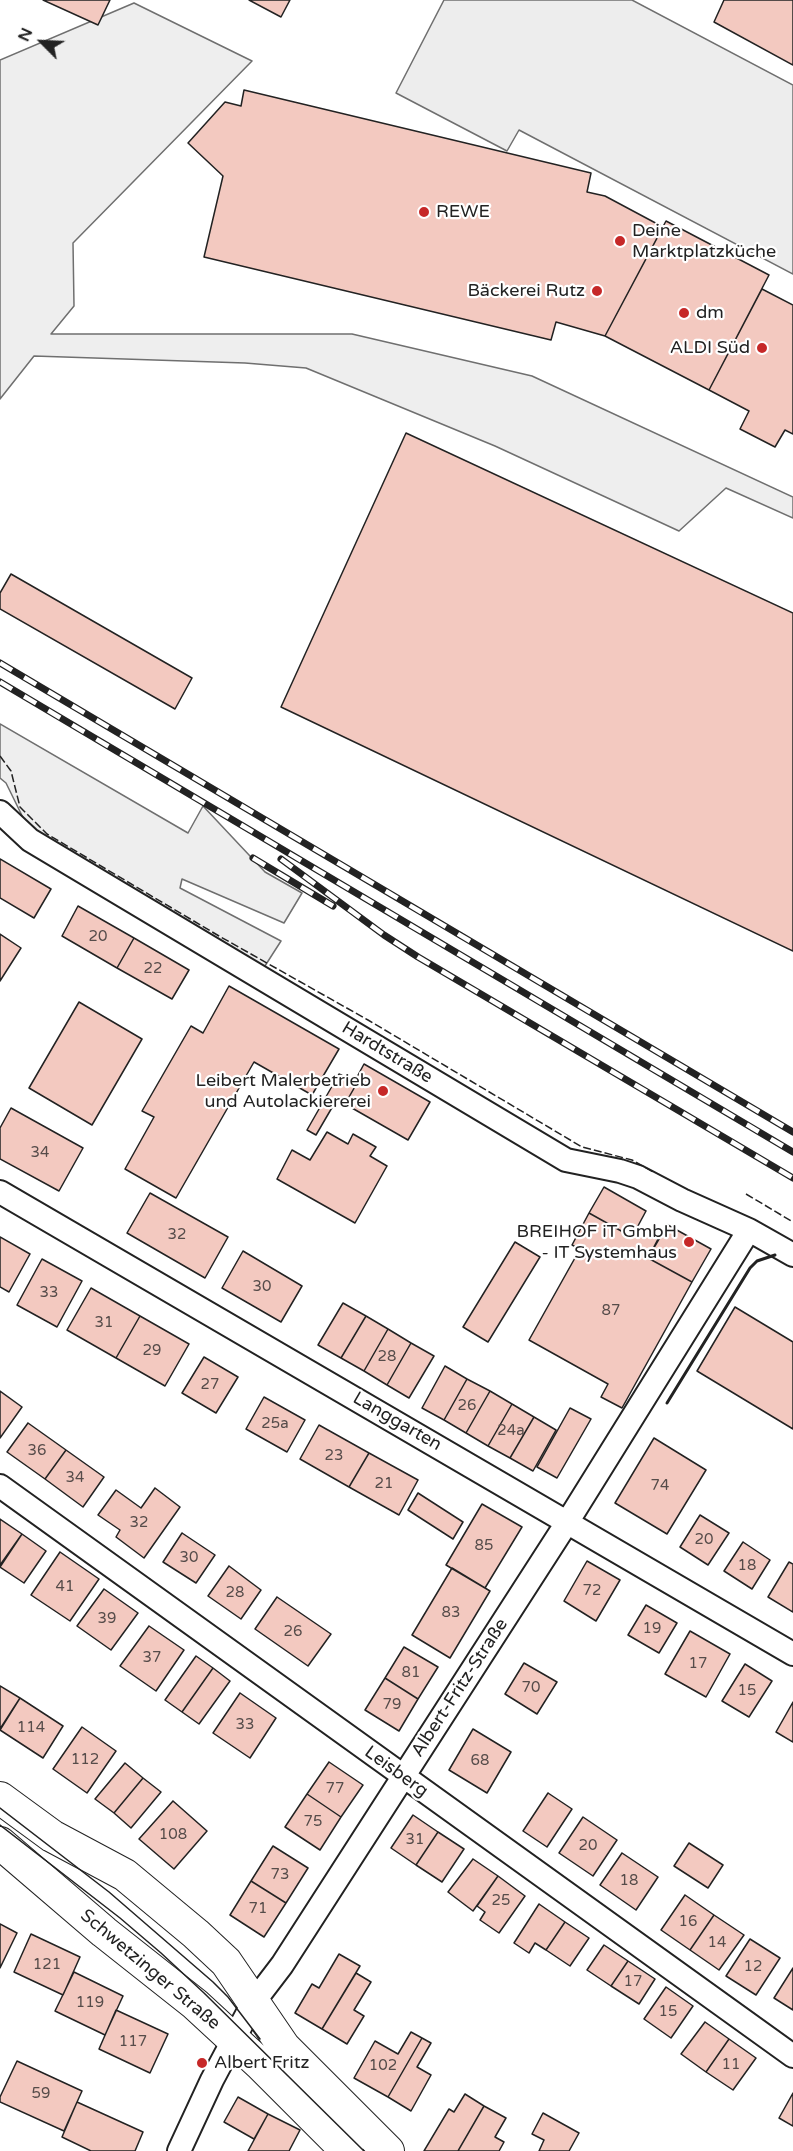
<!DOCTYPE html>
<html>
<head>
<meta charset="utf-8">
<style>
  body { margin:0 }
  #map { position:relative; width:793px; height:2151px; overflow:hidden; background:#fff; font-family:"Varela Round",sans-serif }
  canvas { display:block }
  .north { position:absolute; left:12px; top:12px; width:60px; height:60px; -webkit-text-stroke:4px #fff; paint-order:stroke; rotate:294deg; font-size:16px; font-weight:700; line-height:24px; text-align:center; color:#222 }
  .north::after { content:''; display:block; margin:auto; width:21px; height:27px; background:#222; clip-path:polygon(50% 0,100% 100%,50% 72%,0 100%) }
</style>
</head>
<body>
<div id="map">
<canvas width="793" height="2151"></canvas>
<div class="north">N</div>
</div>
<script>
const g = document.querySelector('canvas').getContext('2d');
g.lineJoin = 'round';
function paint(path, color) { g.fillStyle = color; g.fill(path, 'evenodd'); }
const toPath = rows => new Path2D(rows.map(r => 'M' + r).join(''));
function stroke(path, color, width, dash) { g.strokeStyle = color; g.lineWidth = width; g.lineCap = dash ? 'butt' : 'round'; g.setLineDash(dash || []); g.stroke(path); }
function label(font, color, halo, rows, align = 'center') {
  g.font = font + ' "Varela Round",sans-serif'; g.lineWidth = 4.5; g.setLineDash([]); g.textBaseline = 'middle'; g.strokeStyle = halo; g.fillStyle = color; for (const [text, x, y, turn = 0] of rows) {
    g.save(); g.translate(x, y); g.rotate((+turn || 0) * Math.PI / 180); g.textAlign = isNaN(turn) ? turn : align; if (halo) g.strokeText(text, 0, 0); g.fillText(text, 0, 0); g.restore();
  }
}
const green = toPath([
  [134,3,252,61,73,243,74,306,51,334,352,334,532,376,793,497,793,518,726,488,679,531,495,446,306,368,245,363,34,356,0,399,0,60,134,3],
  [0,724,188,833,203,806,265,872,302,893,284,923,182,879,180,888,281,941,263,969,32,836,6,783,0,778,0,724]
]);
const parking = toPath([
  [444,0,632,0,793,85,793,274,519,130,507,151,396,93,444,0]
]);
const building = toPath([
  [43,0,110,0,98,25,43,0],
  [249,0,290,0,281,17,249,0],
  [724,0,793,0,793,65,714,22,724,0],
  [244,90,591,173,587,192,605,196,663,227,605,336,556,322,551,340,204,257,223,176,188,143,225,102,241,106,244,90],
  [666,221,769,275,709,390,605,336,666,221],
  [762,289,793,305,793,434,785,430,775,447,740,429,749,411,709,390,762,289],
  [406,433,793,613,793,951,281,707,406,433],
  [11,574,192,678,175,709,0,609,0,593,11,574],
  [0,859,51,889,34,918,0,898,0,859],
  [78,906,134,938,117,968,62,936,78,906],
  [0,934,21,948,0,981,0,934],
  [134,938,189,970,172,999,117,968,134,938],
  [229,986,339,1049,312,1095,254,1062,176,1198,125,1169,154,1117,142,1111,191,1026,203,1033,229,986],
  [79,1002,142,1039,92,1125,29,1088,79,1002],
  [364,1064,430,1102,408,1140,345,1104,360,1078,357,1077,364,1064],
  [339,1074,357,1083,345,1104,337,1099,316,1135,307,1130,339,1074],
  [11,1108,83,1148,59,1191,0,1159,0,1128,11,1108],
  [327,1132,348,1144,353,1134,376,1147,370,1156,387,1166,355,1223,277,1179,292,1150,310,1160,327,1132],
  [604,1187,646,1211,632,1237,589,1213,604,1187],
  [150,1193,228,1237,205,1278,127,1233,150,1193],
  [589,1213,632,1237,637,1227,659,1239,648,1258,692,1282,622,1408,601,1397,608,1384,529,1340,580,1249,572,1245,589,1213],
  [666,1224,711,1249,692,1282,648,1258,666,1224],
  [0,1237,30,1254,9,1292,0,1287,0,1237],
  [515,1242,540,1257,488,1342,463,1327,515,1242],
  [243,1251,302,1286,281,1322,222,1288,243,1251],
  [42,1259,82,1281,57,1327,17,1305,42,1259],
  [91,1288,140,1316,116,1358,67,1330,91,1288],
  [343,1303,366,1316,341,1358,318,1345,343,1303],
  [735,1307,793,1342,793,1429,697,1371,735,1307],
  [140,1316,189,1344,165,1386,116,1358,140,1316],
  [366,1316,388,1329,364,1371,341,1358,366,1316],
  [388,1329,411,1343,387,1385,364,1371,388,1329],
  [411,1343,434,1356,409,1398,387,1385,411,1343],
  [204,1357,238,1377,216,1413,182,1393,204,1357],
  [445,1366,467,1379,444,1420,422,1408,445,1366],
  [467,1379,490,1391,466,1433,444,1420,467,1379],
  [0,1391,22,1407,0,1438,0,1391],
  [490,1391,512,1404,488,1446,466,1433,490,1391],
  [264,1397,305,1420,287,1452,246,1429,264,1397],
  [512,1404,534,1417,510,1458,488,1446,512,1404],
  [570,1408,591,1419,557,1478,537,1467,570,1408],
  [534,1417,556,1430,533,1471,510,1458,534,1417],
  [28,1423,66,1450,45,1479,7,1452,28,1423],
  [319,1425,369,1453,349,1487,300,1459,319,1425],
  [654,1438,706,1470,667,1534,615,1503,654,1438],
  [66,1450,104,1477,83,1507,45,1479,66,1450],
  [369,1453,418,1480,399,1515,349,1487,369,1453],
  [155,1488,180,1507,144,1558,116,1537,120,1530,98,1515,116,1490,141,1508,155,1488],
  [418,1493,463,1522,453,1539,408,1510,418,1493],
  [482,1504,522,1527,485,1588,446,1565,482,1504],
  [700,1515,729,1533,708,1565,680,1547,700,1515],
  [0,1519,22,1534,0,1565,0,1519],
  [182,1533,215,1555,196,1583,163,1562,182,1533],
  [22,1534,46,1551,24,1583,0,1567,22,1534],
  [743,1542,770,1560,752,1589,724,1571,743,1542],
  [60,1552,99,1579,70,1621,31,1595,60,1552],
  [587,1561,620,1580,596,1621,564,1601,587,1561],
  [789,1562,793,1564,793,1612,768,1597,789,1562],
  [229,1566,261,1590,241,1619,208,1596,229,1566],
  [452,1568,490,1591,450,1658,412,1635,452,1568],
  [104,1589,138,1613,111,1650,77,1626,104,1589],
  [277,1597,331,1634,308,1666,255,1629,277,1597],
  [646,1605,677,1623,659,1653,628,1635,646,1605],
  [149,1626,184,1650,156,1691,120,1666,149,1626],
  [690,1631,730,1654,706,1697,665,1674,690,1631],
  [404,1647,438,1667,418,1699,385,1678,404,1647],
  [196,1656,213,1668,182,1712,165,1700,196,1656],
  [524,1663,557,1682,537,1714,505,1694,524,1663],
  [745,1664,772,1681,749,1717,722,1701,745,1664],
  [213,1668,230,1681,199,1724,182,1712,213,1668],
  [385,1678,418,1699,399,1731,365,1710,385,1678],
  [0,1686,20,1698,0,1729,0,1686],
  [240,1693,276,1718,250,1758,213,1733,240,1693],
  [20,1698,63,1726,43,1758,0,1730,20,1698],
  [793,1702,793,1742,776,1732,793,1702],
  [82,1727,116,1751,87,1793,53,1769,82,1727],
  [473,1729,511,1752,487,1793,449,1770,473,1729],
  [329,1762,363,1785,341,1817,307,1794,329,1762],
  [125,1763,143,1778,114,1813,95,1799,125,1763],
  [143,1778,161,1792,131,1828,114,1813,143,1778],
  [548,1793,572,1809,547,1847,523,1831,548,1793],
  [307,1794,341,1817,320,1850,285,1827,307,1794],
  [173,1801,207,1831,174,1869,139,1839,173,1801],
  [413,1815,438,1832,416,1865,391,1848,413,1815],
  [583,1817,617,1840,593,1876,559,1853,583,1817],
  [438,1832,464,1849,442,1882,416,1865,438,1832],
  [689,1843,723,1865,708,1888,674,1866,689,1843],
  [273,1846,308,1868,286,1903,251,1881,273,1846],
  [622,1853,658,1877,636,1910,600,1885,622,1853],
  [473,1859,498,1876,473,1911,448,1892,473,1859],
  [498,1876,525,1896,499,1933,480,1920,485,1912,477,1906,498,1876],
  [251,1881,286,1903,264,1937,230,1915,251,1881],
  [685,1895,714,1915,690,1950,661,1930,685,1895],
  [539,1904,565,1922,546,1950,535,1943,529,1953,514,1943,539,1904],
  [714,1915,744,1935,719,1970,690,1950,714,1915],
  [565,1922,589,1938,570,1966,546,1950,565,1922],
  [0,1924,17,1933,0,1968,0,1924],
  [31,1934,80,1957,63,1995,14,1972,31,1934],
  [750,1939,780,1958,756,1995,726,1976,750,1939],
  [604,1945,628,1961,611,1986,587,1970,604,1945],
  [339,1954,360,1966,322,2029,295,2013,312,1984,319,1988,339,1954],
  [628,1961,655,1979,639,2004,611,1986,628,1961],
  [793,1968,793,2010,774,1998,793,1968],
  [74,1972,123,1996,105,2035,55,2011,74,1972],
  [356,1973,371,1982,354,2010,364,2016,347,2044,322,2029,356,1973],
  [666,1987,693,2006,671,2038,644,2019,666,1987],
  [116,2010,168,2034,150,2073,99,2049,116,2010],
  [705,2022,729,2039,706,2072,681,2054,705,2022],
  [411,2032,422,2038,388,2097,354,2078,375,2041,398,2054,411,2032],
  [422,2038,431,2043,417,2067,431,2075,411,2111,388,2097,422,2038],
  [729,2039,756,2058,733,2090,706,2072,729,2039],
  [17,2061,82,2091,64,2131,0,2102,0,2097,17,2061],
  [793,2093,793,2126,779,2118,793,2093],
  [465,2094,484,2106,458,2151,424,2151,449,2109,454,2112,465,2094],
  [238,2097,268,2114,254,2139,224,2122,238,2097],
  [77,2102,143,2132,135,2151,91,2151,62,2137,77,2102],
  [484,2106,506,2118,495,2137,504,2142,499,2151,458,2151,484,2106],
  [543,2113,579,2133,569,2151,539,2151,544,2140,532,2134,543,2113],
  [268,2114,300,2130,289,2151,248,2151,268,2114]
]);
const street = toPath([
  [0,812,30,840,566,1160,620,1171,638,1177,682,1200,749,1230,793,1255],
  [0,1192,793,1654],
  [0,1486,793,2056],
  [179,2151,212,2080,253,2003,282,1965,568,1521,749,1230]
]);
const secondary = toPath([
  [0,1798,52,1836,125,1875,196,1934,226,1962,284,2047,388,2151],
  [0,1843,104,1932,195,2004,260,2064,347,2151]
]);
const tram = toPath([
  [0,1808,109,1892,213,1982,228,1997,260,2039],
  [0,1825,120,1918,161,1953,204,1993,364,2151]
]);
const rail = toPath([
  [0,663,793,1132],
  [0,682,793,1152],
  [253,858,333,906],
  [281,859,384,935,418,957,793,1178]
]);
const fence = toPath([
  [0,756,11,771,20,807,47,834,219,936,368,1020,582,1147,632,1160,655,1173],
  [746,1194,793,1222]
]);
const wall = toPath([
  [667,1403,750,1268,757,1261,775,1255]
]);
const markers = [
  [424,212,6,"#c62828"],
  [620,241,6,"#c62828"],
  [597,291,6,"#c62828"],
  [684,313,6,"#c62828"],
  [762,348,6,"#c62828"],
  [383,1091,6,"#c62828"],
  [689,1242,6,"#c62828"],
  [202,2063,6,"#c62828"]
];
const numberNames = [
  ["20",98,937],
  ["22",153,969],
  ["34",40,1153],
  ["32",177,1235],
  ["30",262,1287],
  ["33",49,1293],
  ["87",611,1311],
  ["31",104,1323],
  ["29",152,1351],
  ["28",387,1357],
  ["27",210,1385],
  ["26",467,1406],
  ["25a",275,1424],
  ["24a",511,1431],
  ["36",37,1451],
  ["23",334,1456],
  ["34",75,1478],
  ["21",384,1484],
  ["74",660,1486],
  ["32",139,1523],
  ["20",704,1540],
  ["85",484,1546],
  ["30",189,1558],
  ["18",747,1566],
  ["41",65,1587],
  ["72",592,1591],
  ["28",235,1593],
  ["83",451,1613],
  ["39",107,1619],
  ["19",652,1629],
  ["26",293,1632],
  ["37",152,1658],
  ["17",698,1664],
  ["81",411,1673],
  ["70",531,1688],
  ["15",747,1691],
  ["79",392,1705],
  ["33",245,1725],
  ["114",31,1728],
  ["112",85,1760],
  ["68",480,1761],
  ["77",335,1789],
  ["75",313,1822],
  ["108",173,1835],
  ["31",415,1840],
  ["20",588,1846],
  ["73",280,1875],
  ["18",629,1881],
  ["25",501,1901],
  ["71",258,1909],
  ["16",688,1922],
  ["14",717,1943],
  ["121",47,1965],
  ["12",753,1967],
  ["17",633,1982],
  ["119",90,2003],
  ["15",668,2012],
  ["117",133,2042],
  ["11",731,2065],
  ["102",383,2066],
  ["59",41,2094]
];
const poiNames = [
  ["REWE",436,212],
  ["Deine",632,231],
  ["Marktplatzküche",632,252],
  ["Bäckerei Rutz",585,291,"right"],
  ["dm",696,313],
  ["ALDI Süd",750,348,"right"],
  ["Leibert Malerbetrieb",371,1081,"right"],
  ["und Autolackiererei",371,1102,"right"],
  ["BREIHOF iT GmbH",677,1232,"right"],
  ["- IT Systemhaus",677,1253,"right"],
  ["Albert Fritz",214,2063]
];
const streetNames = [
  ["Hardtstraße",387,1053,31],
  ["Langgarten",397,1422,30],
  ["Albert-Fritz-Straße",460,1688,-57],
  ["Leisberg",396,1772,36],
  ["Schwetzinger Straße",150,1970,40]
];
paint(green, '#eee');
stroke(green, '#6f6f6f', 1.5);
paint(parking, '#ededed');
stroke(parking, '#6f6f6f', 1.5);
paint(building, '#f3c9c0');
stroke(building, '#222', 1.5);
stroke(street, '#222', 26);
stroke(secondary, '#222', 34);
stroke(street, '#fff', 22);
stroke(secondary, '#fff', 32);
stroke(tram, '#222', 1.5);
stroke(rail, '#222', 7);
stroke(rail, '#fff', 4.5, [14]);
stroke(fence, '#222', 1.5, [8, 3]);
stroke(wall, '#222', 3);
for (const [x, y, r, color] of markers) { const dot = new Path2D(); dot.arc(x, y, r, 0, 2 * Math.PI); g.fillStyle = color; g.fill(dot); stroke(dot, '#fff', 2); }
label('15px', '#564c4a', null, numberNames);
label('18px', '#222', '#fff', poiNames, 'left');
label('18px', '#222', '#fff', streetNames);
</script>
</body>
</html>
